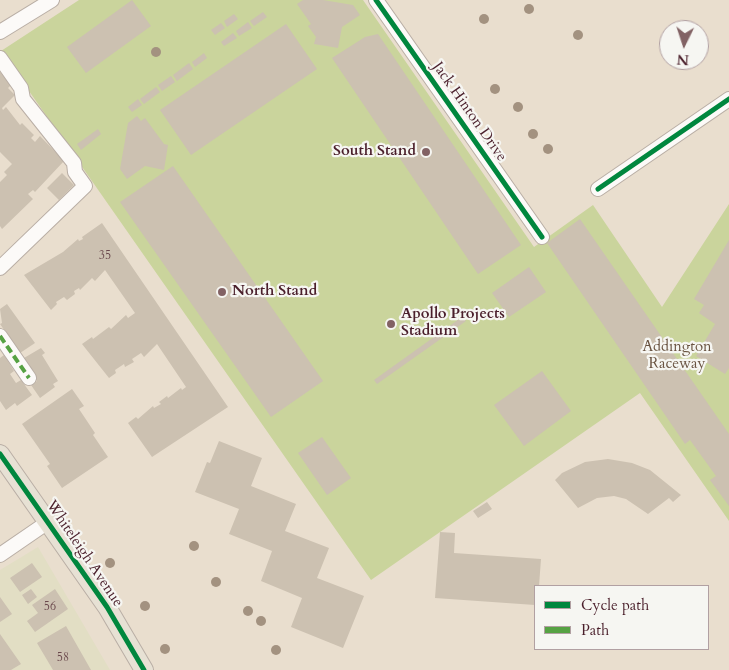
<!DOCTYPE html>
<html>
<head>
<meta charset="utf-8">
<style>
  body { margin:0 }
  #map { position:relative; width:729px; height:670px; overflow:hidden; background:#e9dece; font-family:Cardo,serif }
  canvas { display:block }
  .legend { position:absolute; left:534px; top:585px; width:175px; height:65px; box-sizing:border-box; background:#f6f6f2; border:1px solid #b1a0a2; margin:0; padding:6px 9px; list-style:none; font-size:15px; color:#4a1f2b }
  .legend li { display:flex; align-items:center; gap:10px; height:25px }
  .legend b { width:25px; border:1px solid #b1a0a2 }
  .north { position:absolute; left:659px; top:20px; width:50px; height:50px; box-sizing:border-box; background:#f6f6f2; border:1px solid #b1a0a2; border-radius:50%; rotate:184deg; font-size:14px; font-weight:700; line-height:20px; text-align:center; color:#4a1f2b }
  .north::after { content:''; display:block; margin:auto; width:18px; height:22px; background:#826264; clip-path:polygon(50% 0,100% 100%,50% 72%,0 100%) }
</style>
</head>
<body>
<div id="map">
<canvas width="729" height="670"></canvas>
<ul class="legend">
<li><b style="height:6px;background:#00873e"></b>Cycle path</li>
<li><b style="height:6px;background:#56a243"></b>Path</li>
</ul>
<div class="north">N</div>
</div>
<script>
const g = document.querySelector('canvas').getContext('2d');
g.lineJoin = 'round';
function paint(path, color) { g.fillStyle = color; g.fill(path, 'evenodd'); }
const toPath = rows => new Path2D(rows.map(r => 'M' + r).join(''));
function stroke(path, color, width, dash) { g.strokeStyle = color; g.lineWidth = width; g.lineCap = dash ? 'butt' : 'round'; g.setLineDash(dash || []); g.stroke(path); }
function label(font, color, halo, rows, align = 'center') {
  g.font = font + ' Cardo,serif'; g.lineWidth = 4.5; g.setLineDash([]); g.textBaseline = 'middle'; g.strokeStyle = halo; g.fillStyle = color; for (const [text, x, y, turn = 0] of rows) {
    g.save(); g.translate(x, y); g.rotate((+turn || 0) * Math.PI / 180); g.textAlign = isNaN(turn) ? turn : align; if (halo) g.strokeText(text, 0, 0); g.fillText(text, 0, 0); g.restore();
  }
}
const built = toPath([
  [38,547,110,670,0,670,0,570]
]);
const green = toPath([
  [79,0,363,0,534,247,593,205,662,307,729,204,729,521,640,393,371,580,1,51]
]);
const building = toPath([
  [132,0,151,26,86,73,67,47],
  [303,0,323,0,353,5,360,15,342,27,338,48,314,44,316,37,308,26,311,24,297,4],
  [263,12,267,17,254,26,250,21],
  [234,14,238,19,227,27,224,21],
  [248,22,252,28,239,36,236,31],
  [221,23,225,28,215,35,211,30],
  [286,24,317,69,191,155,160,110],
  [233,33,237,38,224,46,221,42],
  [378,34,521,245,478,274,332,58,365,37],
  [204,53,207,58,195,67,192,62],
  [189,63,193,69,177,81,173,75],
  [0,72,11,85,8,88,15,95,2,108,3,110,6,107,20,125,22,123,34,135,31,138,35,142,40,136,64,161,35,192,33,190,28,194,33,199,2,229,0,226,0,182,7,175,4,172,12,164,0,152],
  [171,76,175,82,162,91,158,85],
  [156,87,160,92,144,104,140,99],
  [138,99,142,105,132,112,128,107],
  [137,116,141,121,145,118,164,144,168,145,164,170,145,166,127,179,120,169,128,123],
  [98,129,101,134,81,150,77,144],
  [173,166,323,381,271,417,120,202],
  [62,173,74,185,59,200,47,188],
  [580,219,729,434,729,506,710,480,716,476,690,440,685,444,547,243],
  [102,223,228,407,152,457,128,423,136,417,138,419,153,406,154,408,161,404,159,402,167,396,168,398,181,388,182,390,186,387,157,344,144,357,141,353,132,359,134,362,125,367,124,364,115,370,116,373,109,378,82,344,92,337,93,339,109,327,111,329,126,315,128,318,135,313,105,270,95,281,92,278,80,290,79,288,74,291,75,294,67,300,64,297,56,302,57,304,51,310,24,275,63,252,78,239,79,241,83,239,82,237],
  [729,240,729,368,725,374,696,356,715,324,699,313,704,305,694,299],
  [529,267,546,292,509,317,492,293],
  [7,304,35,343,20,353,0,324,2,323,0,309],
  [462,317,466,321,377,384,374,380],
  [41,348,45,353,42,355,58,381,53,384,55,387,40,398,31,385,37,381,34,376,36,375,24,358],
  [4,355,14,371,10,374,16,383,21,380,32,395,17,406,15,403,6,410,0,401,0,358],
  [542,371,571,411,524,446,494,405],
  [72,389,84,406,79,409,95,433,93,435,108,457,62,488,47,466,50,464,22,424],
  [322,437,351,478,327,495,298,453],
  [219,441,262,458,251,486,296,504,285,531,329,548,317,578,364,596,343,648,291,627,302,598,261,581,272,551,229,534,239,509,195,492,207,462,210,463],
  [608,459,632,463,650,470,681,495,673,502,669,498,648,514,626,499,614,496,597,498,578,508,555,480,562,473,585,462],
  [487,502,492,509,478,518,473,511],
  [440,532,455,533,454,553,541,559,539,586,535,586,535,605,435,598],
  [32,563,42,577,20,592,10,578],
  [31,589,37,597,28,604,22,595],
  [55,589,68,609,35,632,27,621,38,613,32,605],
  [0,597,12,614,0,622],
  [66,626,91,670,53,670,37,643],
  [0,634,21,664,11,670,0,670]
]);
const minor = toPath([
  [376,0,542,237],
  [0,32,52,0],
  [0,58,21,88,23,99,74,163,75,172,85,186,0,268],
  [598,189,729,99],
  [0,336,29,378],
  [0,555,48,522]
]);
const major = toPath([
  [0,454,107,607,144,670]
]);
const quiet = toPath([
  [0,336,29,378]
]);
const cycleway = toPath([
  [376,0,542,237],
  [598,189,729,99],
  [0,454,107,607,144,670]
]);
const trees = [
  [529,9],
  [484,19],
  [578,35],
  [156,52],
  [495,89],
  [518,107],
  [533,134],
  [548,149],
  [194,546],
  [110,563],
  [216,582],
  [145,606],
  [248,611],
  [261,621],
  [165,649],
  [276,650]
];
const markers = [
  [426,152,5,"#826264"],
  [222,292,5,"#826264"],
  [391,324,5,"#826264"]
];
const numberNames = [
  ["35",105,256],
  ["56",50,607],
  ["58",63,658]
];
const streetNames = [
  ["Jack Hinton Drive",469,112,55],
  ["Whiteleigh Avenue",84,554,56]
];
const poiNames = [
  ["South Stand",416,152,"right"],
  ["North Stand",232,292],
  ["Apollo Projects",401,315],
  ["Stadium",401,332]
];
const parkNames = [
  ["Addington",677,348],
  ["Raceway",677,365]
];
paint(built, '#e2dec4');
paint(green, '#cad49c');
paint(building, '#ccc1b1');
stroke(minor, '#b9aea5', 16);
stroke(major, '#b9aea5', 20);
stroke(minor, '#fcfaf8', 14);
stroke(major, '#e7e1d4', 18);
stroke(quiet, '#56a243', 4, [8, 4]);
stroke(cycleway, '#00873e', 5);
g.fillStyle = '#a39280';
for (const [x, y] of trees) { g.beginPath(); g.arc(x, y, 5, 0, 2 * Math.PI); g.fill(); }
for (const [x, y, r, color] of markers) { const dot = new Path2D(); dot.arc(x, y, r, 0, 2 * Math.PI); g.fillStyle = color; g.fill(dot); stroke(dot, '#f6f6f2', 2); }
label('12px', '#6a484c', null, numberNames);
label('15px', '#4a1f2b', '#f6f6f2', streetNames);
label('bold 15px', '#4a1f2b', '#f6f6f2', poiNames, 'left');
label('15px', '#695341', '#f6f6f2', parkNames);
</script>
</body>
</html>
